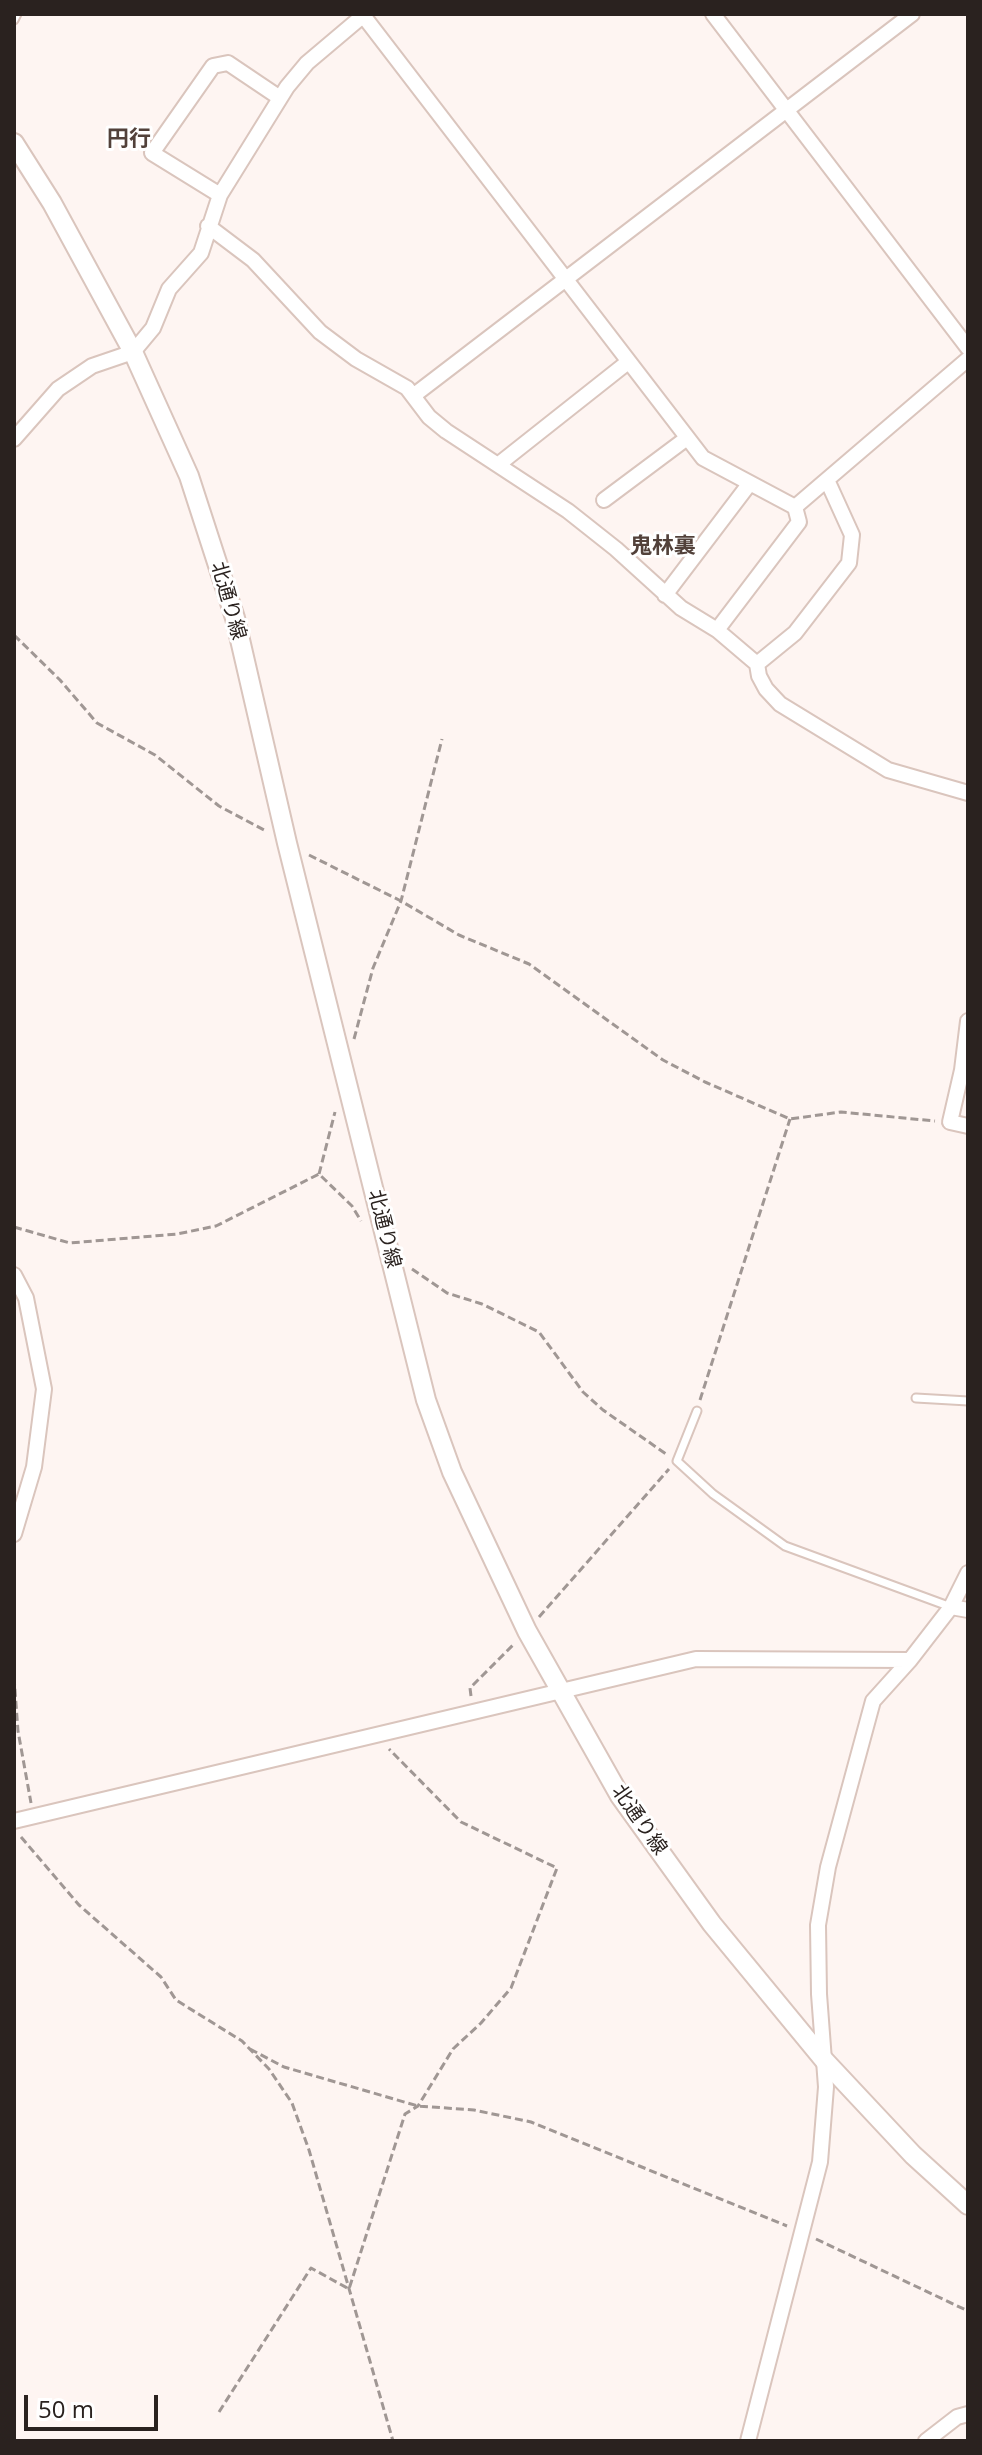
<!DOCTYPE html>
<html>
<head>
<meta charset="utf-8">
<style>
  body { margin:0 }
  #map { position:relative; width:982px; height:2455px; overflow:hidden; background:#fef5f2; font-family:"Open Sans",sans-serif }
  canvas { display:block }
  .frame { position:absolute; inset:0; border:16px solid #2a221f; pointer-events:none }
  .scale { position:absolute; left:24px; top:2395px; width:134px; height:36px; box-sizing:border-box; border:4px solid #2a221f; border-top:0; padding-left:10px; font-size:24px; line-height:28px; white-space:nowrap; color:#2a221f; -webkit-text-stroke:6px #fff; paint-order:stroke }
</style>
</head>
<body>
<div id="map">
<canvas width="982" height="2455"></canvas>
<div class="frame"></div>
<div class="scale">50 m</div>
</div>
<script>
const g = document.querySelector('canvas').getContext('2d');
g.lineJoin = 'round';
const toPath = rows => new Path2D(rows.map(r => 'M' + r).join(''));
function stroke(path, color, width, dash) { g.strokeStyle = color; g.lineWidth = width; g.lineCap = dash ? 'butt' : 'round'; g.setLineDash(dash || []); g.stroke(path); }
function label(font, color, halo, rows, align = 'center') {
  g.font = font + ' "Open Sans","Noto Sans JP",sans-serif'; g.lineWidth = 6; g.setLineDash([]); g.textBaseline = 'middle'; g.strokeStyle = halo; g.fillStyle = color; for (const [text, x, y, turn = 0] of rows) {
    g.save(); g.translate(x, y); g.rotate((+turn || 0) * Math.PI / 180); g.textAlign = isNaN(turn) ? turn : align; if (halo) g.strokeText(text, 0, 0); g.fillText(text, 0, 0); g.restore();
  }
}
const path = toPath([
  [14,635,60,680,97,723,155,755,219,806,264,830],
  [309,855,401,901,459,935,529,964,663,1060,705,1082,790,1119,841,1112,935,1121],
  [354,1039,373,968,401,901,442,739],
  [319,1174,335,1112],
  [14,1227,70,1243,177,1234,216,1226,319,1174,352,1206,361,1221],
  [412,1269,447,1293,482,1304,539,1332,583,1392,603,1410,666,1454],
  [700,1400,790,1119],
  [539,1617,669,1469],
  [14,1677,18,1731,31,1803],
  [471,1696,470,1688,515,1643],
  [21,1837,79,1905,161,1977,176,2000,242,2041,269,2069,292,2103,309,2150,393,2441],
  [250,2049,284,2067,418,2106,474,2110,531,2122,787,2226],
  [816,2239,968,2311],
  [219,2412,311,2268,349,2289,405,2114,418,2106,453,2049,481,2023,511,1988,557,1868,461,1822,389,1749]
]);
const service = toPath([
  [14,20,17,14],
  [916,1398,968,1401],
  [697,1411,677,1461,713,1494,785,1546,951,1607]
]);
const minor = toPath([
  [362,14,703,458,795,507,968,359],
  [713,14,968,348],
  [220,195,152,153,213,66,228,63,280,98],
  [208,226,253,260,320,332,356,359,407,388,429,417,446,431,568,511,616,549,681,608,717,630,757,664,759,676,766,689,780,704,888,770,968,793],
  [413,396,912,14],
  [14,439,58,389,92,366,133,352,153,328,169,289,201,253,220,195,287,87,307,63,365,14],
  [499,464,628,362],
  [604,500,687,438],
  [665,595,750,483],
  [717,630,799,522,795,507],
  [757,664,795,633,849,563,852,535,827,480],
  [968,1021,962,1070,950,1122,968,1126],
  [14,1275,26,1298,44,1389,34,1467,14,1534],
  [951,1607,968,1610],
  [14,1821,696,1659,910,1660],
  [748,2441,820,2162,826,2087,819,1994,818,1925,828,1867,873,1701,910,1660,951,1607,968,1573],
  [926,2441,957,2417,968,2414]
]);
const tertiary = toPath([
  [14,143,52,203,133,352,189,476,235,618,287,843,426,1400,452,1472,527,1631,620,1796,712,1924,824,2060,913,2155,968,2205]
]);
const streetNames = [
  ["北通り線",228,601,74],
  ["北通り線",384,1229,76],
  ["北通り線",639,1820,55]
];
const neighbourhoodNames = [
  ["円行",129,140],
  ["鬼林裏",663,547]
];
stroke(service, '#dac5bd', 11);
stroke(minor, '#dac5bd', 18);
stroke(tertiary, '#dac5bd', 22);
stroke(path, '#a09794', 3, [8, 4]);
stroke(service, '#fff', 7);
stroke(minor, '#fff', 14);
stroke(tertiary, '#fff', 18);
label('20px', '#2a221f', '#fff', streetNames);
label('bold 22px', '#52413a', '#fff', neighbourhoodNames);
</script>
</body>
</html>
